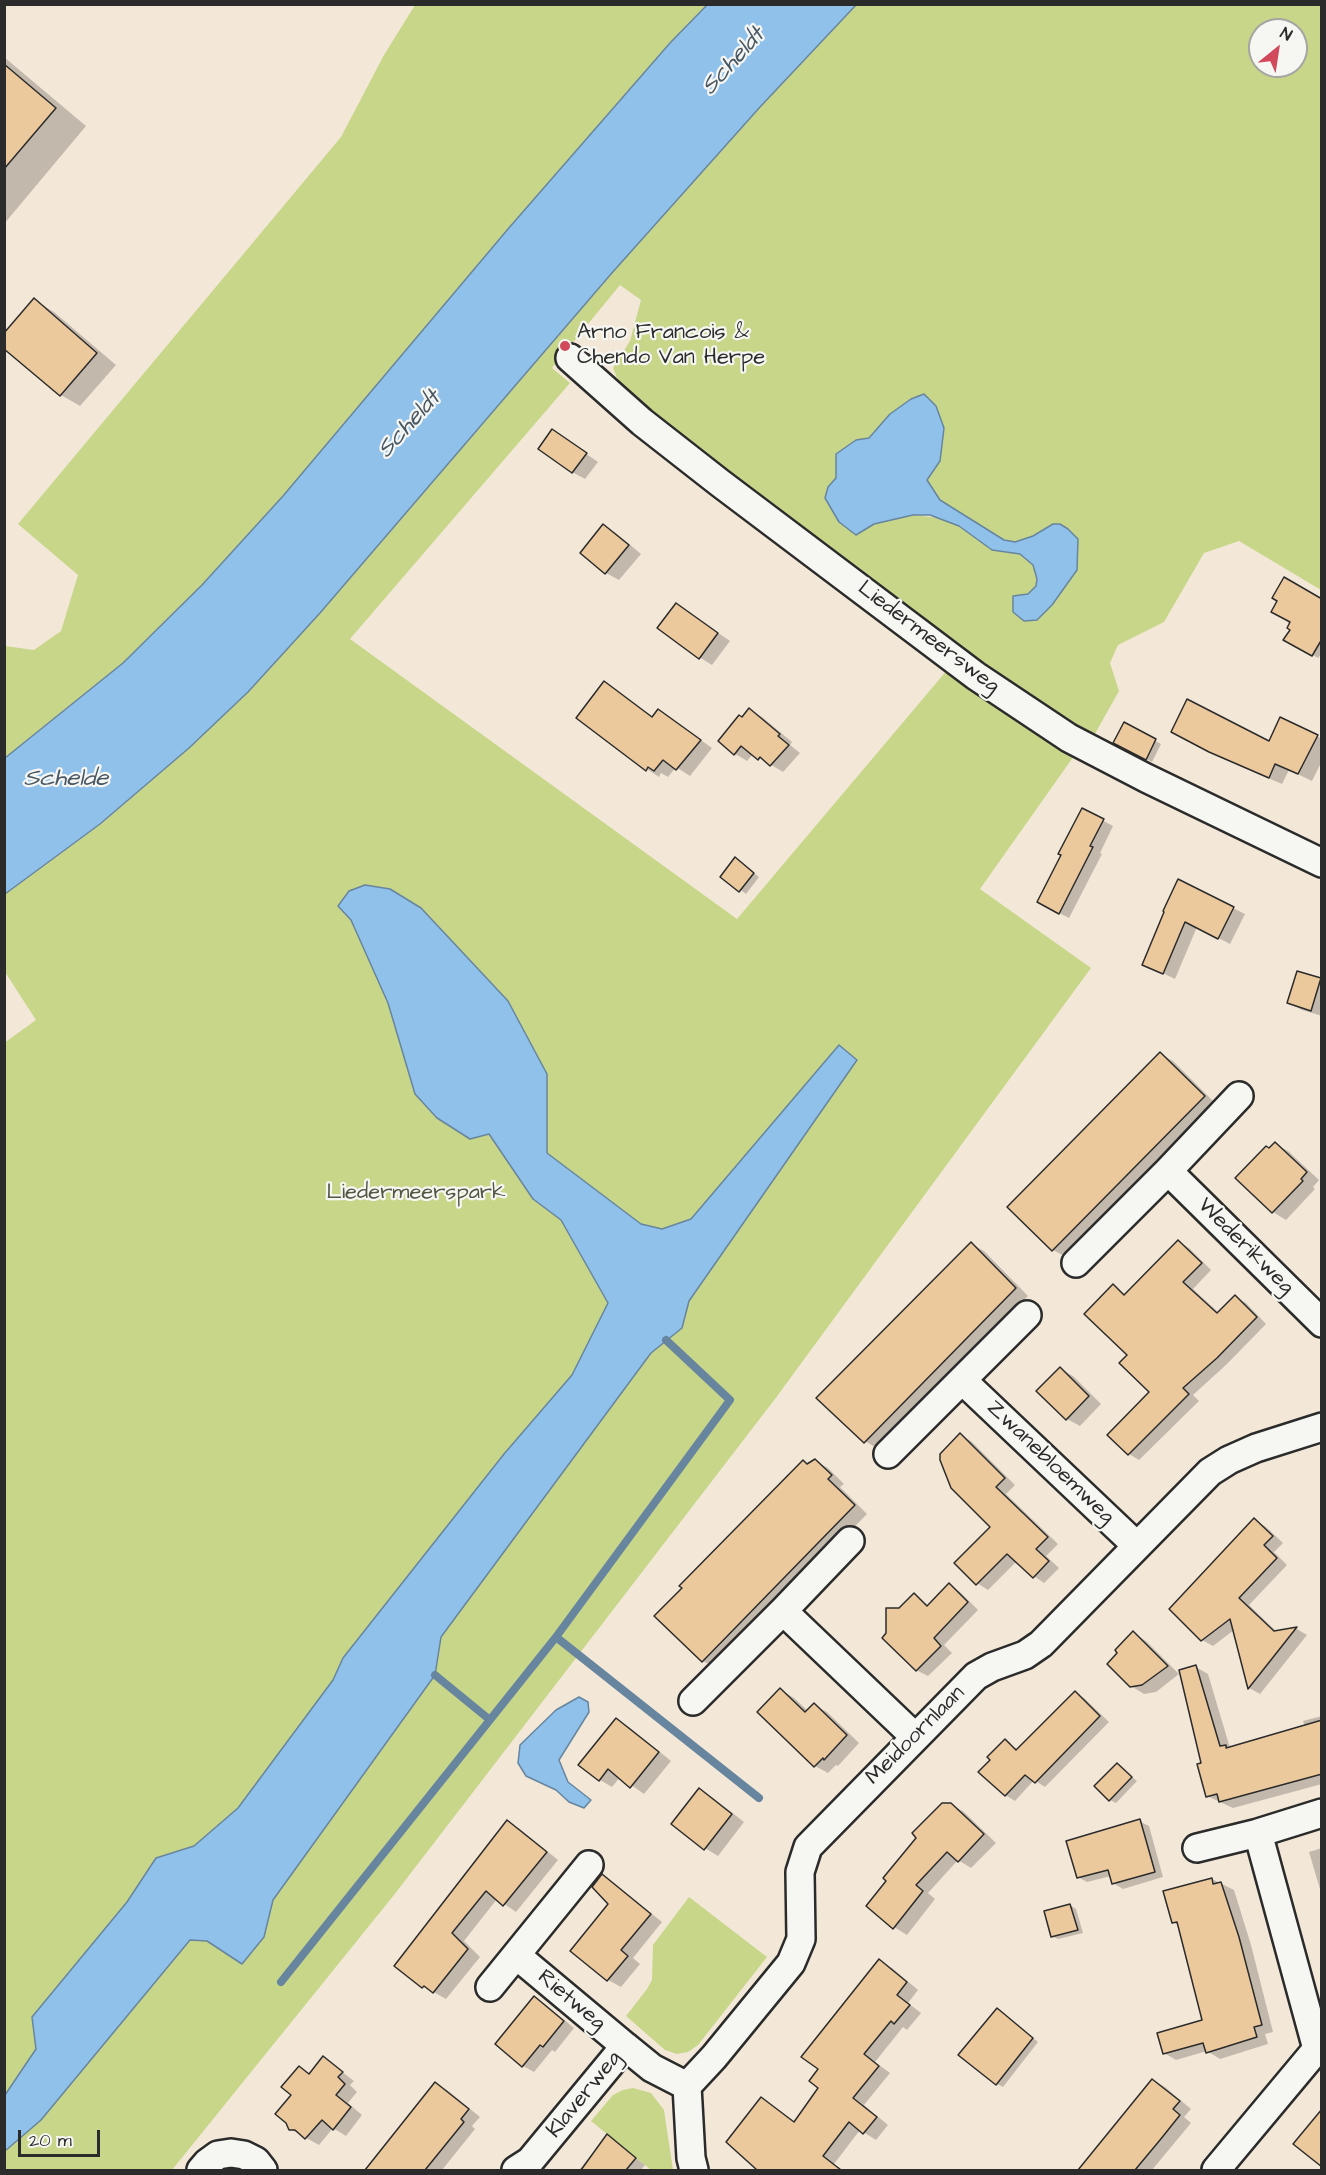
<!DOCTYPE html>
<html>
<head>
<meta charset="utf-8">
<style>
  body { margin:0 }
  #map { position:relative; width:1326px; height:2175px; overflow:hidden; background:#f3e8d8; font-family:"Architects Daughter",sans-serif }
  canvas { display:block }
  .frame { position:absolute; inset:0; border:6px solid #2b2b2b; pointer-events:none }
  .north { position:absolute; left:1248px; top:18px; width:60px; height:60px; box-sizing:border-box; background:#f6f6f2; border:2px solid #a5a5a2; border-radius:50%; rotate:30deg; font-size:16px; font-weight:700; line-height:24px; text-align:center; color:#2b2b2b }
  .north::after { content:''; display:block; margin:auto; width:21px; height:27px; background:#d1495b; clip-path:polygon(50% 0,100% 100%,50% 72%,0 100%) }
  .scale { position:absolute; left:18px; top:2130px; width:82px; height:27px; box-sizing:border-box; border:3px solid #2b2b2b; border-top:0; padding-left:8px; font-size:18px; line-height:21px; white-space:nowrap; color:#2b2b2b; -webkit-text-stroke:4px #f6f6f2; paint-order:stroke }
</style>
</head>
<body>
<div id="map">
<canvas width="1326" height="2175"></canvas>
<div class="frame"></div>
<div class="north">N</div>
<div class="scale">20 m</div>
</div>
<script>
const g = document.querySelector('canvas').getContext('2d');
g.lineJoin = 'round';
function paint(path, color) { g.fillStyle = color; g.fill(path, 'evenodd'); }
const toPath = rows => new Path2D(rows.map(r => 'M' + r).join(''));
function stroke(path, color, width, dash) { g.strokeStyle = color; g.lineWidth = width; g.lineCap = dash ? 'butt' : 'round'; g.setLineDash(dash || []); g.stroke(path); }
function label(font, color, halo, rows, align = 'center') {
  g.font = font + ' "Architects Daughter",sans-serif'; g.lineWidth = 4.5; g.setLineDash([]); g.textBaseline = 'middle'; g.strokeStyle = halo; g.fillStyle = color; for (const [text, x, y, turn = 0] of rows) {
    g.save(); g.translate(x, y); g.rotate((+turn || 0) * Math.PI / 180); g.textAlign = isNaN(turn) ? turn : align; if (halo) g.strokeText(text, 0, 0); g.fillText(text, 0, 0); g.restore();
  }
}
const green = toPath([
  [415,5,707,5,670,43,508,229,283,496,202,585,123,663,5,758,5,646,34,650,61,631,78,575,18,524,341,137,384,55],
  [856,5,1321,5,1321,590,1239,541,1204,553,1164,622,1118,645,1110,663,1119,691,1092,739,988,675,652,417,622,390,613,368,630,341,641,300,620,285,552,368,570,383,350,639,737,919,948,669,1074,756,980,889,1091,968,775,1399,394,1895,172,2170,5,2170,4,1043,36,1020,5,972,5,894,101,824,189,748,248,692,320,613,611,274,760,106],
  [1260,30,1296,30,1296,66,1260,66],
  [911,399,940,461,927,480,940,501,1004,540,1015,542,1033,536,1053,524,1077,570,1052,605,1028,594,1036,586,1037,579,1033,565,1020,554,992,550,959,526,939,518,913,515,874,524,856,535,828,487,836,479,837,469,856,440,869,438,890,414],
  [689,1897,767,1957,698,2045,688,2052,677,2054,665,2050,626,2016,647,1989,652,1980,653,1945],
  [633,2088,651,2093,664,2110,673,2170,651,2170,591,2121,613,2095,623,2090]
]);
const water = toPath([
  [707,5,856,5,760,107,611,274,320,613,248,692,189,748,100,824,5,894,5,758,123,663,202,585,283,496,508,229,670,43,707,5],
  [924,394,936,406,944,428,940,461,927,480,940,500,1004,540,1015,542,1033,536,1053,524,1060,524,1068,529,1078,539,1077,570,1052,605,1037,620,1024,621,1013,612,1013,596,1028,594,1036,586,1037,579,1033,565,1020,554,992,550,959,526,930,515,913,515,874,524,856,535,839,522,825,498,828,487,836,478,836,454,856,440,869,438,890,414,911,399,924,394],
  [365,885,390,889,421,908,508,1001,547,1074,547,1153,641,1224,662,1229,691,1219,839,1045,857,1060,689,1301,682,1328,651,1353,441,1637,435,1675,273,1900,264,1937,242,1964,207,1941,190,1940,41,2120,5,2151,5,2095,36,2049,32,2017,127,1902,156,1858,194,1846,238,1808,333,1680,343,1658,504,1454,572,1375,608,1303,561,1220,533,1199,489,1134,470,1139,437,1118,415,1094,388,1003,351,920,338,906,349,891,365,885],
  [579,1697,588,1702,589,1712,559,1760,568,1782,591,1800,584,1808,569,1802,556,1790,526,1776,518,1763,520,1745,556,1710,579,1697]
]);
const shadow = toPath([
  [4,57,86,126,4,224],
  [34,300,54,312,116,365,80,406,61,395,4,347],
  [553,431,598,462,585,479,572,472],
  [604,526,616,533,641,554,619,580,606,573,582,553],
  [1322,601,1322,653,1318,658,1285,640,1292,629,1292,622],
  [677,605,730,641,712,665,699,657],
  [604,683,654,718,671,719,712,748,690,776,676,767,668,777,661,773,659,777,647,769],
  [749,710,762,717,792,742,790,745,800,753,783,772,753,754,747,761,734,753,743,718],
  [1125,724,1161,744,1152,762,1115,743],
  [1173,731,1269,743,1317,736,1322,739,1322,761,1312,781,1289,770,1282,784,1224,759],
  [1083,810,1113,826,1100,853,1102,854,1069,918,1049,908],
  [741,863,759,877,746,894,722,876],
  [1233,908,1245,914,1230,944,1197,927,1175,979,1144,964,1166,911],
  [1298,973,1322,980,1322,1016,1302,1010,1289,1003],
  [1160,1054,1173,1061,1216,1104,1066,1257,1053,1250,1010,1207],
  [1275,1144,1288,1151,1319,1180,1313,1187,1315,1189,1286,1220,1273,1212,1238,1178],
  [1178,1242,1189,1248,1211,1270,1193,1289,1219,1313,1235,1297,1246,1303,1266,1324,1227,1364,1193,1395,1199,1401,1139,1460,1129,1454,1151,1392,1129,1355,1113,1286,1126,1295],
  [971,1244,984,1251,1028,1296,878,1449,865,1441],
  [1060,1369,1073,1376,1101,1404,1080,1426,1067,1419],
  [960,1435,971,1441,1015,1485,1006,1494,1058,1544,1046,1556,1059,1568,1044,1583,1034,1576,1017,1561,988,1590,977,1583,993,1527],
  [815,1461,828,1468,844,1484,840,1487,867,1514,716,1668,703,1661,808,1465],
  [1255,1520,1266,1527,1283,1543,1274,1552,1287,1565,1249,1605,1277,1632,1297,1629,1307,1635,1260,1694,1249,1688,1234,1630,1213,1646,1202,1640],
  [949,1585,960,1592,978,1610,944,1645,952,1653,928,1676,916,1670,900,1609,914,1595,929,1606],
  [1133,1633,1146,1641,1179,1674,1156,1692,1144,1694,1131,1686],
  [1196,1667,1208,1674,1230,1748,1305,1727,1303,1721,1322,1716,1322,1784,1233,1808,1207,1796,1202,1764],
  [781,1690,794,1698,808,1711,814,1705,827,1712,859,1743,838,1766,836,1765,828,1773,815,1766],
  [1075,1693,1084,1698,1109,1722,1045,1787,1034,1780,1015,1801,1005,1795,992,1760,1005,1741,1018,1750],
  [616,1720,629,1727,671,1761,644,1794,620,1777,612,1787,600,1780],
  [1117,1765,1137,1781,1116,1803,1110,1800],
  [699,1790,712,1797,744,1822,718,1856,705,1848],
  [950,1804,964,1812,996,1843,971,1868,958,1860,928,1893,935,1899,907,1935,894,1927],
  [1139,1821,1149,1826,1163,1877,1123,1889,1113,1883,1111,1876,1087,1882,1078,1877],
  [508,1822,520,1829,558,1860,516,1912,497,1899,464,1941,480,1957,446,1999,423,1986],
  [1322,1848,1322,1896,1309,1852],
  [602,1876,615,1884,662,1922,633,1958,640,1964,621,1987,608,1980,572,1951,610,1904],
  [1212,1879,1234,1890,1251,1945,1273,2032,1265,2034,1268,2044,1220,2059,1207,2051,1176,2060,1164,2053,1204,2021,1180,1926,1173,1922],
  [1070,1905,1076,1909,1083,1933,1058,1939,1052,1936],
  [880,1961,892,1968,918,1990,908,2003,921,2013,907,2030,903,2027,875,2062,890,2073,864,2105,888,2125,876,2140,860,2130,834,2164,843,2170,760,2170,746,2160,762,2099,795,2123,820,2088,820,2069],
  [534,1998,545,2004,574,2028,555,2052,552,2050,534,2072,523,2066],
  [1003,2013,1038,2042,1003,2087,997,2084],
  [324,2058,354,2081,350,2085,357,2092,348,2103,362,2115,346,2136,333,2128,319,2145,290,2129,293,2095,299,2068,310,2074],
  [1153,2080,1165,2087,1191,2109,1184,2117,1191,2123,1152,2170,1080,2170],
  [436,2084,447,2090,480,2117,472,2126,475,2129,442,2170,367,2170],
  [607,2136,645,2165,641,2170,579,2170]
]);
const stream = toPath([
  [556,1637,759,1798],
  [435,1675,490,1720],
  [281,1982,556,1637,730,1400,666,1340]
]);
const building = toPath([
  [4,64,56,108,4,169,4,64],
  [34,298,97,353,60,396,4,349,4,333,34,298],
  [552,429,587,453,572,473,538,449,552,429],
  [603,524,629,545,605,574,580,553,603,524],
  [1284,577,1322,599,1322,639,1312,656,1283,640,1290,630,1287,628,1290,622,1271,612,1277,601,1272,598,1284,577],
  [676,603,718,633,699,659,657,628,676,603],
  [604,681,652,717,658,709,701,740,676,770,663,760,654,771,648,767,646,771,576,718,604,681],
  [1187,699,1269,741,1280,717,1318,735,1298,774,1275,764,1269,778,1209,752,1171,732,1187,699],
  [749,708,780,734,778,736,789,745,770,766,760,757,758,760,741,746,734,755,718,741,739,715,742,717,749,708],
  [1124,722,1156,739,1146,760,1113,743,1124,722],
  [1082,808,1104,819,1090,846,1093,847,1059,914,1037,902,1061,855,1058,854,1082,808],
  [735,857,754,873,739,892,720,877,735,857],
  [1178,879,1234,907,1218,939,1185,922,1163,974,1142,965,1164,912,1163,911,1178,879],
  [1297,971,1321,978,1311,1011,1287,1003,1297,971],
  [1160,1052,1205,1096,1052,1251,1007,1207,1160,1052],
  [1275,1142,1307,1172,1301,1179,1303,1181,1272,1213,1235,1178,1266,1146,1269,1148,1275,1142],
  [1178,1240,1202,1263,1183,1282,1217,1313,1235,1295,1257,1317,1217,1358,1183,1388,1189,1394,1128,1455,1107,1435,1149,1392,1119,1363,1127,1355,1084,1314,1113,1284,1124,1295,1178,1240],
  [971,1242,1016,1288,864,1443,816,1398,971,1242],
  [1060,1367,1089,1396,1066,1420,1036,1391,1060,1367],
  [960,1433,1005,1478,996,1487,1048,1537,1036,1549,1049,1561,1033,1578,1007,1554,976,1585,954,1563,990,1527,951,1488,940,1460,940,1454,960,1433],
  [815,1459,832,1475,828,1479,855,1505,702,1662,654,1616,682,1588,679,1586,803,1460,807,1464,815,1459],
  [1254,1518,1273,1536,1264,1545,1277,1558,1239,1598,1274,1631,1297,1627,1248,1689,1230,1619,1201,1641,1169,1609,1254,1518],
  [949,1583,968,1602,934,1638,941,1646,916,1671,882,1638,886,1633,886,1608,899,1608,914,1593,927,1606,949,1583],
  [1133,1631,1168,1666,1142,1685,1130,1687,1107,1664,1117,1653,1115,1650,1133,1631],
  [1196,1665,1220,1746,1226,1745,1226,1748,1322,1720,1322,1774,1219,1802,1217,1794,1206,1797,1197,1764,1201,1763,1179,1670,1196,1665],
  [780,1688,805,1712,814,1703,847,1735,824,1760,823,1758,814,1767,757,1712,780,1688],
  [1075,1691,1100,1716,1035,1783,1025,1775,1005,1796,978,1772,990,1760,987,1757,1005,1739,1016,1750,1075,1691],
  [616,1718,659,1752,630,1788,608,1769,599,1781,578,1765,616,1718],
  [1117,1763,1132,1777,1109,1801,1094,1786,1117,1763],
  [699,1788,732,1814,704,1850,671,1824,699,1788],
  [942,1803,951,1803,984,1834,958,1862,947,1852,916,1885,923,1891,893,1929,866,1906,886,1881,883,1878,916,1838,912,1833,942,1803],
  [1140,1819,1155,1872,1112,1884,1108,1870,1077,1878,1066,1841,1140,1819],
  [507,1820,547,1852,503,1906,486,1891,452,1933,468,1949,433,1993,424,1986,422,1988,394,1966,507,1820],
  [602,1874,651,1914,621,1950,628,1956,607,1981,570,1951,608,1904,592,1887,602,1874],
  [1212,1878,1213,1884,1221,1882,1239,1937,1262,2025,1254,2027,1257,2037,1206,2053,1203,2043,1163,2054,1157,2033,1202,2020,1177,1922,1172,1923,1163,1891,1212,1878],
  [1070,1904,1078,1930,1051,1937,1044,1911,1070,1904],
  [879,1959,907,1982,897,1995,910,2005,894,2024,891,2021,864,2054,879,2066,853,2098,877,2117,863,2134,849,2122,823,2156,841,2170,757,2170,726,2142,761,2097,794,2122,818,2088,809,2081,818,2069,801,2057,879,1959],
  [534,1996,564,2021,543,2047,540,2045,522,2067,495,2044,534,1996],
  [997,2008,1033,2038,996,2085,958,2055,997,2008],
  [323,2056,343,2072,338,2077,345,2084,336,2095,351,2107,333,2130,322,2120,305,2139,295,2130,289,2130,286,2123,275,2114,291,2095,281,2087,299,2066,309,2074,323,2056],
  [1152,2079,1180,2101,1173,2109,1180,2115,1160,2140,1135,2170,1078,2170,1152,2079],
  [435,2082,469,2109,461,2119,464,2122,425,2170,365,2170,435,2082],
  [1322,2109,1322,2167,1293,2144,1322,2109],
  [607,2134,636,2158,626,2170,581,2170,607,2134]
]);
const minor = toPath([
  [570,358,642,422,720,483,976,676,1069,738,1146,778,1322,863],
  [1168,1171,1322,1323],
  [1076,1263,1168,1171,1239,1096],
  [963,1381,1137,1546],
  [888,1454,1027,1315],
  [783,1611,850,1541],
  [693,1701,783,1611,915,1737],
  [1197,1848,1258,1833],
  [589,1865,516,1955,625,2046],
  [490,1987,516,1955],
  [1317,2049,1258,1833,1322,1813],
  [201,2170,207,2163,218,2155,231,2153,244,2155,256,2161,263,2170],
  [516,2170,530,2161,625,2046,652,2068,687,2086],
  [694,2170,691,2158,687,2086,714,2057,791,1963,801,1939,800,1872,808,1847,976,1676,992,1667,1025,1655,1041,1644,1210,1472,1229,1460,1256,1448,1322,1427],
  [1216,2170,1317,2049]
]);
const markers = [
  [565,346,6,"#d1495b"]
];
const poiNames = [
  ["Arno Francois &",577,333],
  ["Chendo Van Herpe",577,358]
];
const streetNames = [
  ["Liedermeersweg",928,638,37],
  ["Wederikweg",1245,1247,45],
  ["Zwanebloemweg",1050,1463,44],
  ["Meidoornlaan",916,1736,-45],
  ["Rietweg",571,2001,40],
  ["Klaverweg",585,2095,-51]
];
const parkNames = [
  ["Liedermeerspark",416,1193]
];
const waterNames = [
  ["Scheldt",734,62,-48],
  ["Scheldt",410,425,-48],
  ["Schelde",66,780]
];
paint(green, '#c8d68a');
paint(water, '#8fc1eb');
stroke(water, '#67859e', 1.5);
paint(shadow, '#0003');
stroke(stream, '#67859e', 8);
paint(building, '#ecc99d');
stroke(building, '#2b2b2b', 1.5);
stroke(minor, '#2b2b2b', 32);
stroke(minor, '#f6f6f2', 27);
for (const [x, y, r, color] of markers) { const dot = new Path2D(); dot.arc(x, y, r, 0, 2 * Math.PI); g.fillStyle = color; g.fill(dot); stroke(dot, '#f6f6f2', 2); }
label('22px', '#2b2b2b', '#f6f6f2', poiNames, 'left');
label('22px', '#2b2b2b', '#f6f6f2', streetNames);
label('22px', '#525643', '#f6f6f2', parkNames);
label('italic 24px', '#495865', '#f6f6f2', waterNames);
</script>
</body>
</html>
